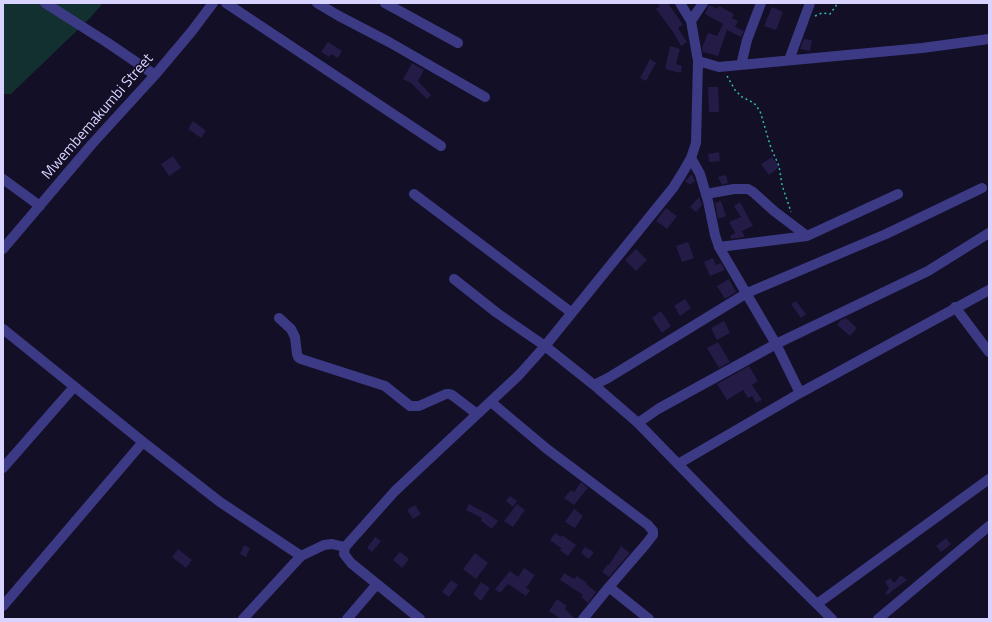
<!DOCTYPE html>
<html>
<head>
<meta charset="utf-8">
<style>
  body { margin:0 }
  #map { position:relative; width:992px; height:622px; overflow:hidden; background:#130f26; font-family:"Titillium Web",sans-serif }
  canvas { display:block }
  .frame { position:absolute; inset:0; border:4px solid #d9d4ff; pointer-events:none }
</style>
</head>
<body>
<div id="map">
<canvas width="992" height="622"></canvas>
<div class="frame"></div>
</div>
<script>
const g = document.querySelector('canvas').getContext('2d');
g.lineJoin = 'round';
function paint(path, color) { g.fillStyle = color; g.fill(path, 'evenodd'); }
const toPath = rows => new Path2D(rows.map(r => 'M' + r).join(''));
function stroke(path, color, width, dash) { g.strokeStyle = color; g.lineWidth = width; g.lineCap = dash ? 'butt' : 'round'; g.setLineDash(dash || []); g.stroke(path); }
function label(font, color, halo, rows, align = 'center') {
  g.font = font + ' "Titillium Web",sans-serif'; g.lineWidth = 3.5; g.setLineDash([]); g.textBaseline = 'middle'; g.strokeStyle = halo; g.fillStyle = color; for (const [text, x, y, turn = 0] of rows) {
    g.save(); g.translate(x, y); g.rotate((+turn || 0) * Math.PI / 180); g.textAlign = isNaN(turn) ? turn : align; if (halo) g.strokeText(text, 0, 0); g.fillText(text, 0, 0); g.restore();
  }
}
const green = toPath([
  [3,3,103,3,90,18,11,94,3,94]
]);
const building = toPath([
  [658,3,668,3,683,25,678,28,687,42,681,46,673,32,656,9,660,6],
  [709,5,718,9,719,6,734,14,732,18,738,21,735,27,744,31,741,37,727,30,718,56,703,52,702,48,708,33,717,36,723,24,705,14],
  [772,7,783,12,776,30,764,26],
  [804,39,812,40,810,51,800,49],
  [328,42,342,51,338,58,331,54,329,57,321,52],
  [670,46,680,49,676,64,682,66,681,73,665,69],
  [650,59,656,63,646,81,640,78],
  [412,63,424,70,418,81,431,95,427,99,411,83,403,79],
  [708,87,718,87,719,112,709,112],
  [193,121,206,131,201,138,188,129],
  [719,152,720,161,709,162,708,154],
  [173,156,181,168,169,176,161,164],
  [772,157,779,167,769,175,761,164],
  [692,174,695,181,690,185,685,181],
  [726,175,728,183,722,185,718,177],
  [699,197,702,205,696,212,690,207],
  [721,201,726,216,718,219,715,203],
  [740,202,753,226,742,231,745,237,731,239,730,236,735,233,729,222,741,217,734,206],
  [666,208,677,216,667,229,656,221],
  [688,242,694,258,682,262,676,246],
  [636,249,647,260,636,271,625,260],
  [713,258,716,265,721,263,725,270,710,276,704,262],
  [729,279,736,292,725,299,717,286],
  [685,299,691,308,680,316,674,306],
  [796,301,806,314,801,318,791,304],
  [661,311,671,326,662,333,652,318],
  [846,318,857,328,850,336,837,325,841,320],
  [724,321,730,333,717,340,711,328],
  [718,342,730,362,719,368,707,348],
  [749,366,758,381,752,385,762,400,756,403,752,396,748,398,743,390,727,400,717,384],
  [581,482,588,488,574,505,564,498,571,490,574,492],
  [510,496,517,501,513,507,506,501],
  [469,504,488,514,498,521,492,529,481,521,482,518,466,510],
  [517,504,525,510,513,527,504,521],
  [415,505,421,514,413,519,407,510],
  [574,509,583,516,575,528,565,522],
  [555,533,561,537,562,535,576,545,568,556,560,550,561,548,550,540],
  [375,537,381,541,372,552,367,548],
  [946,538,951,544,941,552,936,546],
  [244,545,250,548,246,557,240,554],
  [621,546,630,553,609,577,602,572,608,564,609,565],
  [585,547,594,552,589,559,581,553],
  [178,549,192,560,186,568,172,557],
  [400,552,409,559,402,568,393,560],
  [475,553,488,563,476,579,463,569],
  [524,568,535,575,526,588,530,590,526,596,508,584,500,593,495,589,510,571,518,577],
  [564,573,574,579,577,576,587,583,586,584,596,592,588,603,581,597,583,595,560,580],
  [901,575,907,580,887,595,885,593,889,588,885,582,890,578,894,583],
  [451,580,458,585,449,597,442,592],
  [481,582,490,588,481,601,473,594],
  [557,599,567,606,565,609,575,619,561,619,549,611]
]);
const path = toPath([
  [815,16,822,13,830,14,838,3],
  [727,76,735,90,742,97,754,103,760,111,771,148,779,166,782,185,791,212]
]);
const minor = toPath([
  [45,3,108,43,155,75],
  [226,3,441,146],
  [317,3,339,16,389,42,485,97],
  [385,3,458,43],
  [691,21,703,3],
  [789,60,810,3],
  [698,61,719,67,922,48,989,39],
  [741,65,747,40,761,3],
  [691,158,700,174,708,201,715,235,719,247,776,344,800,393],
  [3,179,40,206],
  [414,194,572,313],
  [706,194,734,189,748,189,753,192,774,211,807,236],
  [719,247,807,236,898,194],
  [3,249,92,144,155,75,192,31,213,3],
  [454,279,497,313,545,346,594,385,638,423,751,539,832,619],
  [955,307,989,352],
  [279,318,291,329,295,337,297,354,298,357,301,359,385,386,410,406,419,406,446,394,449,394,452,395,477,414],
  [3,329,143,442,220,502,301,556],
  [594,385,608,378,747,293,886,234,982,188],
  [491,402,547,449,648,525,653,531,653,535,646,544,609,587,583,619],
  [638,423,658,409,776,344,928,271,989,233],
  [678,464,800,393,989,290],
  [3,468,74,387],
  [609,587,649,619],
  [817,604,989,479],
  [3,606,143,442],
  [243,619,301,556,324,545,332,544,345,547],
  [347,619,377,584],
  [420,619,351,563,344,554,345,547,395,491,519,375,545,346,673,188,683,172,691,158,696,143,698,61,691,21,680,3],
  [878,619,989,526]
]);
const streetNames = [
  ["Mwembemakumbi Street",98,117,-49]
];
paint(green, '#12302f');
paint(building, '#241b47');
stroke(path, '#2fb8b0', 1.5, [2, 3]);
stroke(minor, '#3d3a85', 10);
label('15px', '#d9d4ff', '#130f26', streetNames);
</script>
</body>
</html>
